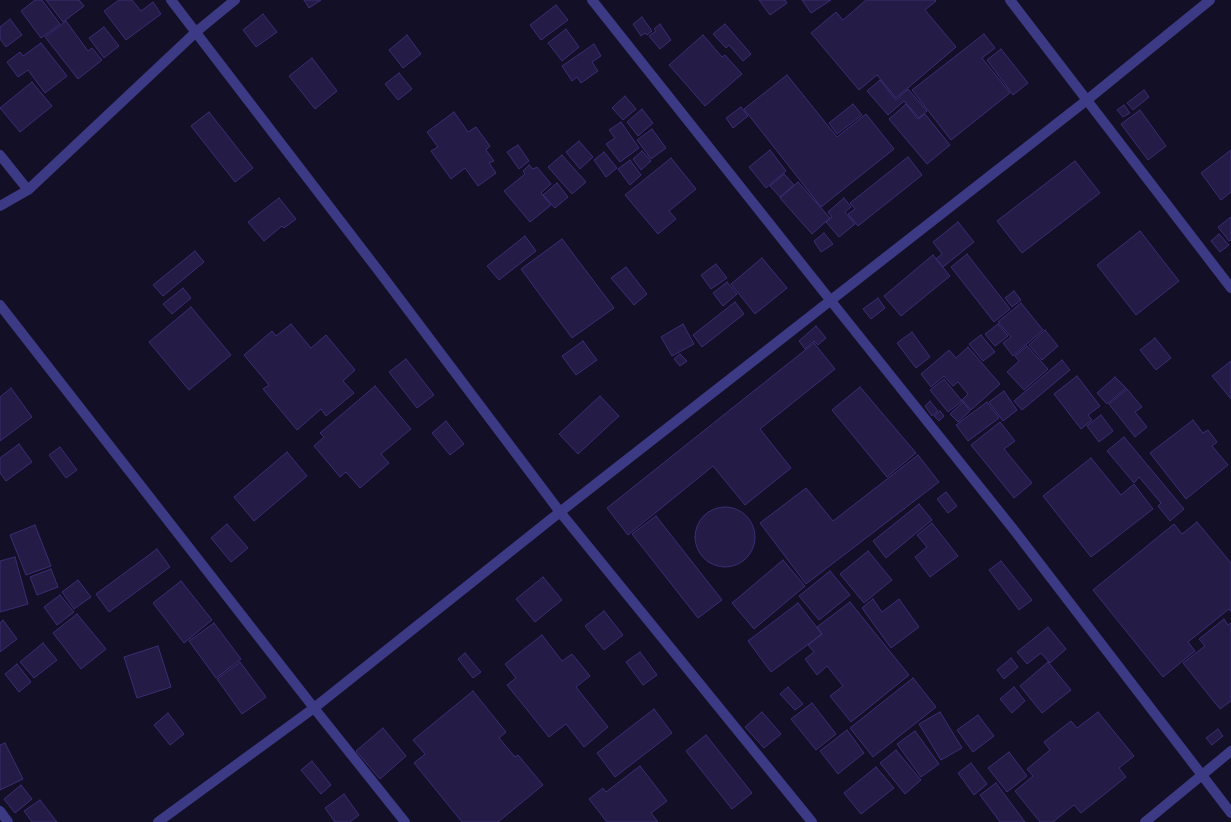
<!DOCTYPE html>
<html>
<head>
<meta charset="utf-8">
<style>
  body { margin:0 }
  canvas { display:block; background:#130f26 }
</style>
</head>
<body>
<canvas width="1231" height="822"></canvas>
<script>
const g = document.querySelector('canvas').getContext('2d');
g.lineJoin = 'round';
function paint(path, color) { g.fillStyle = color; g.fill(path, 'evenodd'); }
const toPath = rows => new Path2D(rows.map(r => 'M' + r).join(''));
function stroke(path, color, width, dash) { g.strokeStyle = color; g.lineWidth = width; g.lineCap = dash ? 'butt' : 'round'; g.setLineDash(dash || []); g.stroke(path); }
const building = toPath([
  [35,0,42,0,60,24,41,38,21,11,35,0],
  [46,0,79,0,84,6,63,22,46,0],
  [119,0,132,0,141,11,153,2,161,14,126,40,104,11,119,0],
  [304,0,321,0,309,8,304,0],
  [759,0,785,0,787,3,770,15,759,0],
  [802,0,831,0,811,13,802,0],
  [866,0,935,0,936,1,925,10,956,47,896,98,877,75,859,90,811,33,836,12,843,20,866,0],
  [556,5,568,20,541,40,530,25,556,5],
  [263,14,277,32,256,47,243,30,263,14],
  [642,17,652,31,647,35,645,33,641,36,633,24,642,17],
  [10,19,22,35,6,47,0,39,0,27,10,19],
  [66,21,88,51,92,48,102,60,78,79,45,37,66,21],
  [660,24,671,40,660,49,649,36,656,31,654,29,660,24],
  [725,24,751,54,743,61,729,45,726,48,713,34,725,24],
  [104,27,119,46,104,58,89,38,104,27],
  [566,29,579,47,562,61,548,43,566,29],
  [984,34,995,48,982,58,1010,93,951,140,912,90,984,34],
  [407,35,421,54,403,68,389,50,407,35],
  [703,35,722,57,725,55,742,74,705,106,669,65,703,35],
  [41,43,67,76,45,93,28,70,18,77,7,62,20,52,23,56,41,43],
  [594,44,601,56,592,62,598,71,581,83,577,77,572,81,562,66,594,44],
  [1001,49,1028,83,1013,95,987,60,1001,49],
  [312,58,337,91,315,109,289,76,312,58],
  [399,73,412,89,398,100,385,84,399,73],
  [787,75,837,137,866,114,894,149,821,207,744,109,787,75],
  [880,80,896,100,908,89,927,111,919,118,904,101,888,115,867,91,880,80],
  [32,82,52,106,20,132,0,108,32,82],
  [1144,90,1149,97,1133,110,1127,103,1144,90],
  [625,96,636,109,623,120,612,108,625,96],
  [853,104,862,115,837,134,829,123,853,104],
  [906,104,918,119,925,114,950,145,927,164,889,119,906,104],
  [1124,105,1130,113,1123,117,1117,110,1124,105],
  [741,107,748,116,733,128,726,118,741,107],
  [642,109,653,123,638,136,627,122,642,109],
  [1140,110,1166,146,1148,160,1121,124,1140,110],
  [209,112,253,168,235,182,191,126,209,112],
  [454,112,468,132,476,127,490,146,486,150,494,161,489,163,496,173,478,186,465,168,451,179,431,151,438,147,427,132,454,112],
  [621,122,639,148,620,162,606,144,615,138,609,130,621,122],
  [652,129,666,148,651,159,637,140,652,129],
  [579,141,593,157,580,169,566,152,579,141],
  [518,145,529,161,519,169,507,152,518,145],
  [770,150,786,171,766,188,749,167,770,150],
  [1231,150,1231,192,1221,200,1201,173,1231,150],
  [642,151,651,161,641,170,633,159,642,151],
  [604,152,617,168,606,177,594,160,604,152],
  [562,155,586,182,572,194,548,167,562,155],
  [908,157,922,175,858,226,848,214,855,209,850,203,908,157],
  [671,158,696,189,669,211,676,219,658,234,625,195,671,158],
  [630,160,641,175,630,185,618,169,630,160],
  [1075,161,1100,193,1022,253,997,221,1075,161],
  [529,165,533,169,537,167,551,184,541,193,551,205,530,222,504,191,525,174,523,171,529,165],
  [784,174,794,185,780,197,770,186,784,174],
  [798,182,830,218,812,234,780,198,798,182],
  [557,183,568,197,555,208,543,195,557,183],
  [279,198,296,219,284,228,282,226,264,241,248,222,279,198],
  [844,198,851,207,845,212,855,224,839,237,826,222,832,217,828,212,844,198],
  [1231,217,1231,240,1229,241,1218,227,1231,217],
  [958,222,974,242,943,267,936,259,942,254,933,242,958,222],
  [1140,231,1179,281,1136,315,1097,265,1140,231],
  [824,233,833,244,821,252,814,241,824,233],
  [1219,234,1229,245,1220,252,1211,241,1219,234],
  [525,236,536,251,499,280,487,266,525,236],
  [562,239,614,308,572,338,521,269,562,239],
  [195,251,204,262,163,296,153,285,195,251],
  [967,254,1010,309,994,322,951,267,967,254],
  [933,255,950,276,901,316,884,296,933,255],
  [762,258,787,288,755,314,731,284,762,258],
  [716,264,727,278,711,289,701,275,716,264],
  [626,267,647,294,634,305,611,278,626,267],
  [727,282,737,294,723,306,713,293,727,282],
  [183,288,191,298,172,314,163,304,183,288],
  [1014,291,1021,300,1012,307,1005,298,1014,291],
  [878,298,885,308,871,319,863,309,878,298],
  [735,302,744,314,702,347,693,335,735,302],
  [1021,303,1043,330,1013,356,1003,343,1011,337,998,322,1021,303],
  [191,307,231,355,189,390,149,342,191,307],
  [291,324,311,348,326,335,355,370,343,381,354,393,326,416,321,409,297,430,263,389,269,385,244,355,272,331,276,336,291,324],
  [683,324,694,344,672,356,661,337,683,324],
  [998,324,1008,336,995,346,985,334,998,324],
  [816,326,826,338,818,345,814,341,805,349,799,341,816,326],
  [1045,330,1058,346,1042,360,1029,345,1045,330],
  [912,332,930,357,916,368,897,343,912,332],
  [981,335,995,352,983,361,969,344,981,335],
  [1155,338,1171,358,1156,370,1140,350,1155,338],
  [583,341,597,360,576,375,562,356,583,341],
  [814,343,835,369,760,429,791,468,745,505,713,466,628,535,607,508,814,343],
  [1027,346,1048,369,1024,390,1007,372,1019,361,1015,356,1027,346],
  [968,347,1000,384,971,410,962,400,968,394,958,382,953,386,944,376,931,387,921,374,949,350,956,358,968,347],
  [680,354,687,361,680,366,674,359,680,354],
  [406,359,434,395,417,408,389,372,406,359],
  [1062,360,1070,370,1022,410,1014,401,1062,360],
  [1231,361,1231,399,1212,376,1231,361],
  [1077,376,1100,406,1088,415,1092,420,1081,429,1054,394,1077,376],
  [1115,377,1126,388,1107,404,1097,393,1115,377],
  [944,379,962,401,948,412,930,390,944,379],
  [375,386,411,429,381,454,389,463,360,488,346,472,340,477,314,446,324,437,320,433,375,386],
  [860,387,916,453,887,477,832,410,860,387],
  [11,388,32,417,0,441,0,397,11,388],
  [1127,389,1142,407,1135,412,1147,427,1135,437,1109,404,1127,389],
  [1004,391,1017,410,1003,421,989,402,1004,391],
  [600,396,619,416,578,454,559,434,600,396],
  [930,401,938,411,932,416,925,406,930,401],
  [963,402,970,411,958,422,950,414,963,402],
  [987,402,999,418,968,441,956,425,987,402],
  [940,411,944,416,939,421,934,416,940,411],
  [1101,415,1113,431,1099,442,1087,426,1101,415],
  [1193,420,1203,433,1208,430,1217,442,1212,446,1228,465,1186,499,1150,453,1193,420],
  [446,421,464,444,450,455,432,433,446,421],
  [1000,422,1015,441,1004,449,1032,483,1014,498,971,445,1000,422],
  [1124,437,1184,509,1170,521,1158,506,1161,503,1139,477,1134,483,1107,451,1124,437],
  [19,444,32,462,6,481,0,473,0,458,19,444],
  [60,447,77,470,66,478,49,455,60,447],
  [287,452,307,476,254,521,234,497,287,452],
  [918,455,939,482,806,584,760,523,806,488,833,521,918,455],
  [1091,458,1121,495,1134,484,1153,509,1091,557,1043,496,1091,458],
  [946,492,957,506,948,513,937,499,946,492],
  [919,504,932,520,886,558,873,541,919,504],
  '695 537a30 30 0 1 1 60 0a30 30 0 1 1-60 0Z',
  [656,516,722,600,698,618,632,534,656,516],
  [1197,522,1231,563,1231,612,1229,609,1188,642,1195,651,1163,677,1093,590,1174,524,1182,534,1197,522],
  [932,523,958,556,930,577,915,557,927,547,917,535,932,523],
  [227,524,248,548,231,562,211,538,227,524],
  [35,525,51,566,26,575,10,535,35,525],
  [157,549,170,567,109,612,96,594,157,549],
  [868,551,892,580,864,603,840,574,868,551],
  [15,557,28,604,0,612,0,561,15,557],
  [783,560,805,586,754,629,732,603,783,560],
  [1001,561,1032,600,1019,610,989,570,1001,561],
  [51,569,58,587,37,595,30,577,51,569],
  [830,571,850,595,819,620,799,596,830,571],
  [543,577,562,600,535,622,516,599,543,577],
  [78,580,91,597,74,609,62,592,78,580],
  [181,581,212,620,184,643,153,603,181,581],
  [60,595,74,612,57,625,44,607,60,595],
  [873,599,882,612,899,599,919,627,891,648,862,608,873,599],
  [850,602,909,675,851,722,830,696,843,686,827,666,817,675,805,659,814,652,808,645,822,634,817,627,850,602],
  [798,603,822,634,771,672,748,641,798,603],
  [604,611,623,635,604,650,585,626,604,611],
  [77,614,106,649,81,669,53,633,77,614],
  [1224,619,1228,625,1231,623,1231,701,1220,709,1183,663,1205,646,1199,639,1224,619],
  [3,620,17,639,0,652,0,623,3,620],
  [214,623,241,659,216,678,189,641,214,623],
  [1048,627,1066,649,1050,663,1041,653,1027,664,1017,652,1048,627],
  [542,635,562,661,572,654,590,676,576,687,608,727,584,747,566,724,549,737,507,685,516,678,505,664,542,635],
  [43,643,57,660,34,678,20,662,43,643],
  [158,646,171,687,137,698,124,657,158,646],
  [640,652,657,675,643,685,626,662,640,652],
  [465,653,481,672,473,678,458,659,465,653],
  [1011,658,1018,667,1004,679,997,670,1011,658],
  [240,662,266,697,242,714,217,679,240,662],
  [1048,662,1071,690,1042,713,1020,686,1048,662],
  [17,664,31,682,19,692,5,674,17,664],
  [913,678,936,707,873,757,850,728,913,678],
  [788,687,803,704,795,710,780,694,788,687],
  [1014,687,1025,701,1012,713,1000,699,1014,687],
  [473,691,506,732,499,738,515,757,518,755,543,785,498,822,462,822,414,763,425,754,413,740,473,691],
  [812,703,836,734,816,750,791,719,812,703],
  [654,709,672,733,615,777,597,753,654,709],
  [762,712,781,734,764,748,745,727,762,712],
  [940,712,962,748,941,760,919,724,940,712],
  [1098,712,1134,756,1119,768,1126,777,1081,813,1074,805,1053,822,1040,822,1015,791,1033,776,1027,769,1050,750,1044,742,1071,721,1077,728,1098,712],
  [168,713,184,734,170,745,154,725,168,713],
  [978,715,994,736,973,752,957,730,978,715],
  [383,728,406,756,380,779,356,751,383,728],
  [1218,729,1223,736,1212,745,1206,738,1218,729],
  [847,730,864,753,838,774,820,751,847,730],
  [915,731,939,764,921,777,897,744,915,731],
  [706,735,752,793,732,809,686,751,706,735],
  [5,743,23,779,0,790,0,745,5,743],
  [896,750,921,780,905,794,880,763,896,750],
  [1009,752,1027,776,1007,792,988,768,1009,752],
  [312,761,331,785,321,794,301,770,312,761],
  [971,763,987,784,974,795,958,773,971,763],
  [640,766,667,801,651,813,658,822,607,822,589,799,603,788,606,792,640,766],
  [876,767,894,788,861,814,844,793,876,767],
  [996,783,1025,822,1000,822,980,795,996,783],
  [21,785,32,799,15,813,4,799,21,785],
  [344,794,359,815,350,822,335,822,325,808,344,794],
  [40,800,57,822,32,822,24,811,40,800]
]);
const minor = toPath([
  [171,0,381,274,560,512,812,822],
  [592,0,831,301,1014,530,1231,813],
  [1010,0,1231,288],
  [0,155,28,190],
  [0,206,28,190,196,32,235,0],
  [0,305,314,708,405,822],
  [0,811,8,822],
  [158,822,314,708,560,512,1087,100,1210,0],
  [1145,822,1231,751]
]);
paint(building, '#241b47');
stroke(building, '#3b2d73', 1);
stroke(minor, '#3d3a85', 10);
</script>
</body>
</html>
